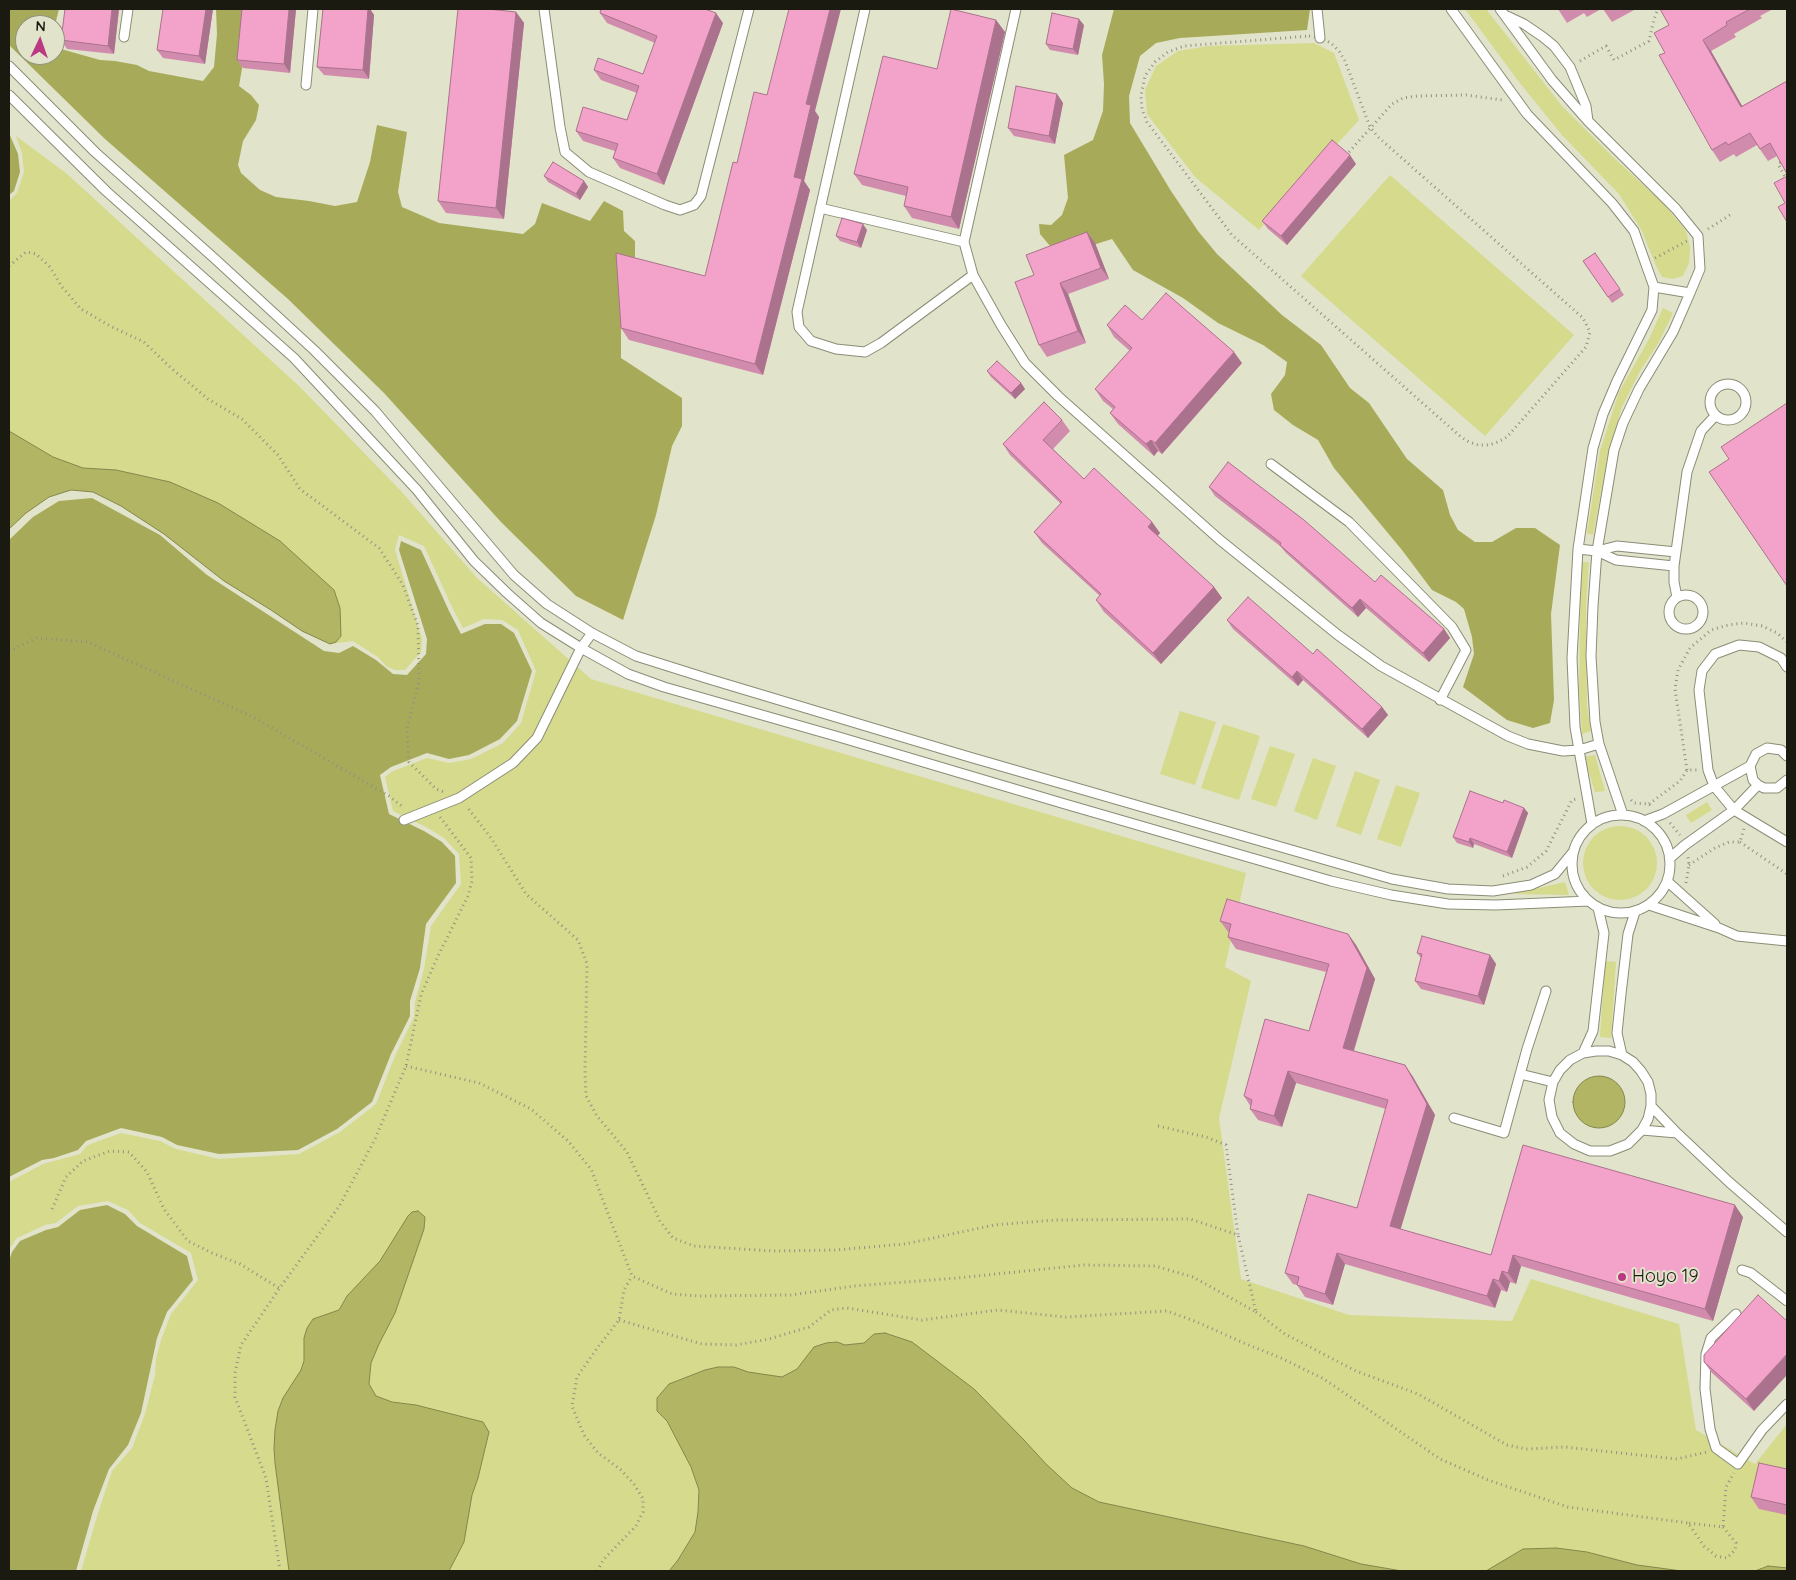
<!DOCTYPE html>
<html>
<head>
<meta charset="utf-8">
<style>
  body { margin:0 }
  #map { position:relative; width:1796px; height:1580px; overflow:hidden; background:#e1e3ca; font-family:Quicksand,sans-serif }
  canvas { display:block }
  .frame { position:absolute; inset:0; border:10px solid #1a1a11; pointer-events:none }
  .north { position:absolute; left:15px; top:15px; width:50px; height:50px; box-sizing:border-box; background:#e1e3ca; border:1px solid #919380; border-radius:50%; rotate:3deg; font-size:14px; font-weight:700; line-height:20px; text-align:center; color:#1a1a11 }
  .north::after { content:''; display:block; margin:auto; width:18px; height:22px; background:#bb3982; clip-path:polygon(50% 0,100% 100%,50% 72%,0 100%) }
</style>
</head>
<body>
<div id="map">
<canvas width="1796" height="1580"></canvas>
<div class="frame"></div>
<div class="north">N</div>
</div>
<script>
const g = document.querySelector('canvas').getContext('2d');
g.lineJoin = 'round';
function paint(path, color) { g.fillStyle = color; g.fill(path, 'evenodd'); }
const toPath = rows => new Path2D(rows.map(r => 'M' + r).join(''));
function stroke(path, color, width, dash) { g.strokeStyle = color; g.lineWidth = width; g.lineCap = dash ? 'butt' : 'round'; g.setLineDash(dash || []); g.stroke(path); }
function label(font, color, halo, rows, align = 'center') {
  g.font = font + ' Quicksand,sans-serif'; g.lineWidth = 4; g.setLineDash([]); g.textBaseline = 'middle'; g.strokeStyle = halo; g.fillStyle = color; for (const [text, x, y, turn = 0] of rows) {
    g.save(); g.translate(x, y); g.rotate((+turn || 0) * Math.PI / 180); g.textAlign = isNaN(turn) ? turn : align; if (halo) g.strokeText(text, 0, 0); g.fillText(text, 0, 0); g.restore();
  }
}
const green = toPath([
  [1465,9,1486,9,1562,106,1614,158,1663,203,1686,231,1690,247,1689,263,1683,276,1672,279,1662,277,1657,268,1641,229,1619,194,1562,135,1519,82],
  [1314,43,1334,53,1359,120,1259,230,1195,177,1147,114,1145,90,1156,66,1178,51,1208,46],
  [16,136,67,174,299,386,401,491,477,578,591,679,1246,873,1225,967,1251,981,1219,1118,1241,1279,1349,1315,1512,1321,1531,1279,1679,1324,1696,1430,1755,1464,1787,1424,1787,1571,81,1571,98,1513,112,1471,132,1448,145,1414,155,1375,156,1359,161,1340,171,1314,198,1280,191,1253,140,1223,128,1210,108,1201,78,1206,56,1223,45,1225,17,1238,9,1249,9,1182,43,1164,80,1154,88,1145,121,1133,160,1141,176,1149,219,1159,299,1154,340,1132,376,1104,395,1056,414,1017,415,1002,424,969,431,926,461,884,459,854,444,838,426,827,393,811,385,777,393,771,427,758,449,763,471,759,503,743,521,723,536,671,518,630,502,620,484,619,463,628,453,609,424,546,399,535,395,550,422,639,421,652,405,670,395,670,386,666,378,657,353,641,330,644,302,631,271,610,224,581,164,534,121,506,93,492,71,490,49,497,26,513,9,529,9,201,17,193,24,172,22,153],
  [1390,175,1574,335,1485,436,1301,276],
  [1663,308,1673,313,1659,342,1640,371,1622,407,1608,454,1593,535,1587,533,1600,451,1619,392,1649,339],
  [1581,562,1589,562,1586,607,1587,706,1591,731,1582,734,1579,688],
  [1180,711,1216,722,1195,785,1160,774],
  [1223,724,1260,736,1239,800,1201,788],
  [1270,746,1295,754,1276,807,1251,799],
  [1595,755,1605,791,1595,792,1584,757],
  [1313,758,1336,766,1317,820,1294,811],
  [1355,771,1380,780,1361,835,1336,826],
  [1396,785,1420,793,1401,847,1377,839],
  [1707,802,1712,810,1691,823,1686,815],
  '1583 863a37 37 0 1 1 74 0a37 37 0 1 1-74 0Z',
  [1565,882,1569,895,1513,894],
  [1605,961,1616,962,1611,1038,1600,1037]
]);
const forest = toPath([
  [9,9,59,9,55,25,25,25,25,55,55,55,55,33,61,49,100,60,115,61,137,65,149,71,203,81,214,67,217,34,216,9,252,9,239,86,251,95,259,105,256,120,243,141,238,165,241,173,260,190,276,197,309,201,335,206,357,202,370,162,377,125,407,132,398,192,402,207,439,223,523,234,535,224,542,203,590,221,604,201,623,211,624,231,635,241,635,257,621,261,621,358,682,398,682,426,672,446,656,515,623,620,576,596,501,522,384,393,288,299,105,139,9,45],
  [1114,9,1310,9,1307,30,1180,38,1156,43,1140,56,1129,96,1130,123,1171,191,1198,231,1217,254,1282,315,1321,345,1350,388,1369,403,1407,459,1443,490,1450,515,1458,530,1475,542,1492,542,1516,528,1535,528,1560,545,1551,614,1554,700,1550,723,1533,728,1507,720,1463,687,1474,654,1472,637,1464,609,1456,602,1432,590,1402,550,1334,468,1318,440,1293,425,1274,410,1271,394,1285,375,1287,362,1263,345,1218,323,1183,298,1133,270,1112,239,1068,253,1055,252,1040,234,1039,224,1051,225,1062,215,1068,198,1064,155,1093,140,1103,111,1104,84,1102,55],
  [9,133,18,154,20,172,14,191,9,195],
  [92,498,160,535,207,575,324,651,339,653,353,646,376,660,393,674,407,675,426,654,427,639,399,550,401,541,421,550,449,611,461,634,485,624,501,624,514,633,532,671,517,721,500,739,469,755,449,759,427,753,391,767,380,775,389,814,424,831,442,842,455,856,456,883,426,924,420,968,410,1001,410,1016,391,1054,372,1102,337,1129,298,1150,219,1154,177,1145,162,1137,121,1128,86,1141,78,1150,54,1158,42,1160,9,1177,9,540,33,517,59,501],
  [107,1205,125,1214,137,1226,187,1256,193,1280,167,1312,157,1338,141,1413,128,1445,109,1469,93,1511,76,1571,9,1571,9,1261,12,1252,20,1241,46,1230,58,1227,80,1210]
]);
const water = toPath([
  [9,431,53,457,83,468,116,470,170,482,218,503,280,541,334,590,340,608,341,636,336,642,330,644,302,631,271,610,224,581,164,534,121,506,93,492,71,490,49,497,26,513,9,529,9,431],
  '1573 1102a26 26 0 1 1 52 0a26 26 0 1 1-52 0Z',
  [418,1211,425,1217,424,1229,395,1313,379,1344,371,1363,369,1384,376,1396,392,1402,416,1405,483,1422,489,1432,478,1478,472,1495,464,1542,449,1571,289,1571,275,1463,274,1448,275,1430,278,1411,283,1398,301,1370,304,1361,304,1338,307,1328,313,1319,339,1310,347,1296,380,1261,408,1216,412,1212,418,1211],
  [885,1333,912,1342,974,1389,1024,1440,1046,1464,1072,1488,1099,1502,1304,1546,1361,1564,1402,1571,669,1571,678,1560,695,1532,698,1512,699,1490,691,1467,667,1421,657,1411,657,1398,669,1384,705,1370,718,1367,734,1367,748,1372,782,1377,797,1369,814,1347,826,1343,837,1342,845,1345,864,1343,874,1334,885,1333],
  [1556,1548,1587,1552,1637,1565,1682,1571,1486,1571,1523,1549,1556,1548],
  [1768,1566,1787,1568,1787,1571,1755,1571,1768,1566]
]);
const path = toPath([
  [1309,36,1320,38,1331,43,1339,51,1345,61,1370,127,1378,137,1583,318,1590,332,1586,347,1507,437,1498,442,1489,445,1478,445,1469,442,1461,437,1232,235,1147,122,1142,109,1141,96,1145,76,1155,62,1168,52,1184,46,1309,36],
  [1580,61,1606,46,1614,60,1649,41,1654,19,1658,9],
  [1349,152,1392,104,1403,98,1417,96,1466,95,1502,100],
  [1787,180,1778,164,1787,158],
  [1708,229,1730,215],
  [1655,258,1687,241],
  [9,266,26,252,36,254,50,267,62,287,81,309,112,327,144,342,171,368,208,399,242,419,278,455,300,489,379,548,403,585,418,626,419,682,407,728,409,762,436,789,444,792],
  [9,651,37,638,88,642,253,717,389,796,404,808],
  [1687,770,1675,689,1678,670,1690,648,1711,630,1728,625,1744,623,1762,626,1777,633,1787,642],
  [1631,800,1634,803,1649,804,1652,807],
  [1649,804,1680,781,1687,770,1697,770],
  [1670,823,1680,835],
  [1740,842,1787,874],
  [1689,865,1715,848,1729,842,1740,842,1744,828],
  [1503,876,1527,867,1546,851,1572,800,1576,799],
  [1686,883,1689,865,1688,857],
  [406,1066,479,1083,531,1109,568,1141,591,1169,632,1276,672,1294,699,1296,791,1295,854,1286,957,1278,1084,1265,1155,1266,1193,1277,1256,1312,1238,1235,1190,1219,1055,1220,994,1225,905,1244,835,1250,774,1251,694,1246,673,1238,660,1221,627,1152,597,1116,586,1096,585,1071,587,964,578,940,526,894,491,838,467,807],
  [1158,1126,1206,1137,1226,1145,1238,1235],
  [52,1209,66,1177,83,1161,110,1151,129,1152,147,1172,164,1209,188,1241,212,1253,240,1264,279,1288],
  [1256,1312,1285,1334,1356,1371,1418,1394,1507,1445,1526,1449,1564,1447,1677,1459,1707,1452],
  [619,1320,702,1344,736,1345,769,1339,809,1327,831,1310,847,1308,922,1320,998,1310,1066,1317,1167,1311,1197,1322,1246,1344,1281,1358,1324,1379,1440,1459,1488,1480,1568,1507,1688,1523],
  [1723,1527,1736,1543,1735,1550,1727,1558,1716,1556,1704,1546,1688,1523,1723,1527,1726,1487,1734,1473],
  [280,1571,266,1478,235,1397,235,1373,241,1345,279,1289,340,1205,375,1139,406,1066,421,995,437,958,468,896,472,881,471,858,440,817],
  [597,1571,604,1559,636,1526,643,1512,643,1499,634,1484,620,1469,598,1453,584,1435,572,1406,577,1377,598,1347,619,1320,624,1290,632,1276]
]);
const service = toPath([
  [544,9,560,127,565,152,589,172,665,205,680,210,694,205,701,196,749,9],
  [865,9,797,312,799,327,811,341,836,349,865,352,881,343,973,275],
  [1016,9,964,242,973,275,1001,325,1025,363,1058,396,1220,540,1338,635,1381,666,1508,736,1528,744,1563,751,1579,750,1599,744],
  [1317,9,1320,38],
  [1451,9,1527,114,1612,203,1634,231,1654,287,1652,310,1617,381,1603,414,1593,448,1578,549,1572,658,1575,727,1592,824],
  [1500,9,1552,80,1588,121,1676,209,1698,236,1700,269,1690,293,1673,332,1639,389,1623,423,1614,450,1597,551,1593,606,1591,656,1595,722,1599,744,1623,815],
  [1507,16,1524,24,1543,37,1554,46,1570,67,1586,106,1588,121],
  [124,37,128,9],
  [9,66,95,152,214,258,314,350,375,411,514,575,547,604,592,633,636,656,709,679,966,756,1392,879,1448,889,1493,891,1531,885,1555,874,1573,852],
  [306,85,313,9],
  [9,95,106,191,294,358,417,490,474,561,507,593,541,623,581,648,628,674,664,687,839,737,1065,804,1331,881,1391,895,1448,904,1496,905,1589,901],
  [820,208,964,242],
  [1654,287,1690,293],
  '1710 402a18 18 0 1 1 36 0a18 18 0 1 1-36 0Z',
  [1271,464,1349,522,1452,627,1466,650,1440,700],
  [1578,549,1597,551,1616,560,1674,566],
  [1597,551,1617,546,1676,552],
  '1669 612a17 17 0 1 1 34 0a17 17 0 1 1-34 0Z',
  [1677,597,1674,582,1674,566,1687,472,1701,431,1715,416],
  [1787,667,1781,658,1759,647,1739,645,1715,654,1702,671,1699,690,1708,770,1714,786,1734,810,1787,842],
  [1787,756,1781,750,1767,748,1756,754,1750,766,1753,780,1758,785,1764,788,1777,788,1787,780],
  '1572 864a49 49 0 1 1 98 0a49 49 0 1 1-98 0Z',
  [404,820,459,798,513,763,537,738,581,648,592,633],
  [1644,821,1663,814,1750,766],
  [1670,858,1685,845,1734,810,1758,785],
  [1668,882,1715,924],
  [1649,905,1719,928,1737,936,1787,941],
  [1583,1053,1593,1031,1604,933,1598,908],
  [1622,1055,1617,1033,1621,994,1628,934,1635,912],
  [1520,1074,1553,1082],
  [1651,1106,1677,1133,1729,1182,1787,1232],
  [1454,1118,1504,1133,1527,1049,1546,991],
  [1642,1130,1648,1119,1651,1106,1651,1094,1648,1082,1641,1071,1633,1062,1622,1055,1609,1051,1596,1051,1583,1053,1570,1060,1560,1070,1553,1082,1549,1100,1552,1117,1560,1133,1574,1144,1590,1151,1610,1151,1628,1144,1642,1130,1677,1133],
  [1742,1270,1751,1273,1787,1301],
  [1736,1314,1711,1338,1706,1354,1705,1389,1710,1429,1716,1448,1738,1464,1762,1430,1787,1404]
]);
const wall = toPath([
  [65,9,119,9,114,54,67,49,61,40],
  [163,9,213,9,205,64,163,58,157,50],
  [296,9,290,73,243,68,237,60],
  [323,9,370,9,374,15,369,79,324,75,317,67],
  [1558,9,1601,9,1587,17,1584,13,1567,23],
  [1603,9,1636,9,1612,22],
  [1660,9,1773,9,1760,16,1762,18,1734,34,1736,37,1711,51,1742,106,1787,81,1777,156,1768,161,1757,145,1736,157,1734,154,1720,162,1712,150,1665,53,1669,25],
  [516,12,524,23,504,219,446,213,438,201],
  [600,13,723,23,664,185,620,168,613,158,615,151,583,141,576,131,627,120,637,93,601,80,594,70,643,74,655,43,607,23],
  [996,20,1005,32,959,229,912,218,904,206,906,196,862,185,854,174,937,69],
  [1084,25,1078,55,1050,50,1046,44],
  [1057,94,1063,103,1055,144,1014,136,1008,128],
  [815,111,819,117,804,181,810,190,763,375,629,340,621,328,705,276,737,163],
  [1356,164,1287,245,1268,229,1262,221],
  [544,176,584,181,588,187,580,200,548,182],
  [867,230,861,248,840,241,836,236],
  [1087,232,1095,243,1109,279,1068,294,1086,343,1047,357,1039,345,1034,275],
  [1595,253,1624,295,1612,303,1583,261],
  [1142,320,1242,363,1162,454,1158,451,1154,456,1118,424,1110,413,1113,409,1103,401,1095,389,1130,351,1114,337,1107,325],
  [987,371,1021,383,1025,389,1015,399,991,377],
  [1062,420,1070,431,1053,449,1084,479,1152,522,1160,533,1158,536,1214,587,1222,598,1161,664,1104,612,1096,600,1100,596,1042,543,1034,532,1061,504,1010,455,1003,444],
  [1209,487,1375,582,1444,629,1450,638,1429,662,1366,608,1358,617,1286,553,1280,546,1215,496],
  [1227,620,1313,654,1382,707,1388,715,1368,738,1303,680,1298,686,1233,629],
  [1503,803,1524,808,1528,813,1512,858,1474,844,1473,848,1457,843,1453,837],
  [1220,921,1348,934,1356,945,1375,979,1354,1051,1405,1065,1413,1077,1435,1115,1400,1229,1491,1255,1743,1217,1713,1321,1521,1266,1516,1284,1510,1282,1507,1292,1501,1290,1495,1308,1345,1264,1333,1305,1305,1297,1297,1285,1293,1284,1285,1273,1357,1208,1386,1109,1296,1083,1282,1127,1258,1120,1250,1109,1251,1107,1244,1096,1309,1031,1326,972,1236,949,1228,937,1229,933],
  [1417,953,1490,955,1496,964,1484,1005,1421,989,1415,981,1421,958],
  [1758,1295,1754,1411,1712,1373,1704,1362],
  [1787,1469,1787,1515,1759,1509,1751,1497]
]);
const shadedWall = toPath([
  [112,9,119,9,114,54,108,46],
  [206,9,213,9,205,64,199,56],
  [289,9,296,9,290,73,284,64],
  [368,9,370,9,374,15,369,79,363,70],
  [830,9,841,9,815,111,819,117,804,181,810,190,763,375,755,364,806,104],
  [516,12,524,23,504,219,496,208],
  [716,13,723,23,664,185,657,174],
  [1079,19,1084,25,1078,55,1073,49],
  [996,20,1005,32,959,229,951,217],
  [1703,40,1711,51,1749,118,1741,107],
  [1057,94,1063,103,1055,144,1049,136],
  [1350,155,1356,164,1287,245,1281,236],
  [584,181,588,187,580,200,576,194],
  [863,224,867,230,861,248,857,242],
  [1087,232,1095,243,1109,279,1101,268],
  [1060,283,1068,294,1086,343,1078,331],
  [1234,352,1242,363,1162,454,1155,443],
  [1021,383,1025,389,1015,399,1011,393],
  [1151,440,1158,451,1154,456,1146,444],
  [1152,522,1160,533,1155,538,1148,527],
  [1214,587,1222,598,1161,664,1153,653],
  [1360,599,1366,608,1358,617,1352,608],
  [1444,629,1450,638,1429,662,1423,653],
  [1297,671,1303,680,1298,686,1292,677],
  [1382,707,1388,715,1368,738,1362,729],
  [1524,808,1528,813,1512,858,1507,852],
  [1470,838,1474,844,1473,848,1469,842],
  [1348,934,1356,945,1375,979,1351,1059,1343,1048],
  [1490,955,1496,964,1484,1005,1478,996],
  [1405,1065,1413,1077,1435,1115,1398,1238,1390,1226],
  [1288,1071,1296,1083,1282,1127,1274,1116],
  [1735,1205,1743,1217,1713,1321,1705,1309],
  [1337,1253,1345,1264,1333,1305,1325,1294],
  [1513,1255,1521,1266,1516,1284,1508,1273],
  [1502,1271,1510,1282,1507,1292,1499,1281],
  [1493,1279,1501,1290,1495,1308,1487,1296],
  [1787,1354,1787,1375,1754,1411,1746,1399]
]);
const building = toPath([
  [65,9,112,9,108,46,61,40,65,9],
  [163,9,206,9,199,56,157,50,163,9],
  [242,9,289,9,284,64,237,60,242,9],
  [323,9,368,9,363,70,317,67,323,9],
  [458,9,488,9,516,12,496,208,438,201,458,9],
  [601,9,705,9,716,13,657,174,613,158,618,144,576,131,583,107,627,120,639,86,594,70,598,58,643,74,657,36,600,13,601,9],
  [789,9,830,9,806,104,811,105,794,177,802,179,755,364,621,328,616,253,705,276,733,162,737,163,754,92,767,95,789,9],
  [951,9,996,20,951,217,904,206,908,187,854,174,883,56,937,69,951,9],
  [1660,9,1750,9,1726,22,1727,25,1703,40,1741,107,1787,81,1787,174,1770,143,1760,149,1750,133,1728,145,1726,142,1712,150,1659,55,1665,53,1654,33,1669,25,1660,9],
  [1052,13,1079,19,1073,49,1046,44,1052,13],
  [1016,86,1057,94,1049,136,1008,128,1016,86],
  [1332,140,1350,155,1281,236,1262,221,1332,140],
  [553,162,584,181,576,194,544,176,553,162],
  [1787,176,1787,222,1778,207,1785,203,1774,183,1787,176],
  [842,218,863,224,857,242,836,236,842,218],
  [1087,232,1101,268,1060,283,1078,331,1039,345,1015,282,1034,275,1026,255,1087,232],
  [1595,253,1620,289,1608,297,1583,261,1595,253],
  [1166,293,1234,352,1155,443,1151,440,1146,444,1110,413,1115,407,1095,389,1132,348,1107,325,1125,305,1142,320,1166,293],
  [997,361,1021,383,1011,393,987,371,997,361],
  [1044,402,1062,420,1043,440,1084,479,1094,468,1152,522,1148,527,1214,587,1153,653,1096,600,1101,594,1034,532,1062,502,1003,444,1044,402],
  [1787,403,1787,586,1709,472,1729,459,1721,447,1787,403],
  [1228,462,1304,520,1375,582,1381,575,1444,629,1423,653,1360,599,1352,608,1280,545,1281,543,1209,487,1228,462],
  [1248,597,1313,654,1317,649,1382,707,1362,729,1297,671,1292,677,1227,620,1248,597],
  [1470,791,1503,803,1504,800,1524,808,1507,852,1470,838,1469,842,1453,837,1470,791],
  [1227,899,1348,934,1367,968,1343,1048,1405,1065,1427,1104,1390,1226,1491,1255,1523,1145,1735,1205,1705,1309,1513,1255,1508,1273,1502,1271,1499,1281,1493,1279,1487,1296,1337,1253,1325,1294,1297,1285,1299,1277,1285,1273,1308,1194,1357,1208,1388,1100,1288,1071,1274,1116,1250,1109,1252,1100,1244,1096,1265,1019,1309,1031,1329,964,1228,937,1231,924,1220,921,1227,899],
  [1422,936,1490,955,1478,996,1415,981,1422,954,1417,953,1422,936],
  [1758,1295,1787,1321,1787,1354,1746,1399,1704,1362,1704,1355,1758,1295],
  [1759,1463,1787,1469,1787,1505,1751,1497,1759,1463]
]);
const markers = [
  [1622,1277,5,"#bb3982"]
];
const poiNames = [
  ["Hoyo 19",1632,1277]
];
paint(green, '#d6da8d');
paint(forest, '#a7ab59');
paint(water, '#b2b664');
stroke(water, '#84874b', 1);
stroke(service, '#8b8d76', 11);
stroke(path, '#91927f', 3, [1, 4]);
stroke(service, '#fff', 9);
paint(wall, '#d18cad');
paint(shadedWall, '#aa728d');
paint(building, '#f3a3c9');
stroke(building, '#aa728d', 1);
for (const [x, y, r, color] of markers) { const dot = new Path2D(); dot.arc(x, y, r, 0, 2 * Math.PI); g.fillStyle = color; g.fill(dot); stroke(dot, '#e1e3ca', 2); }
label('18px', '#1a1a11', '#e1e3ca', poiNames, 'left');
</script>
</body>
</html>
